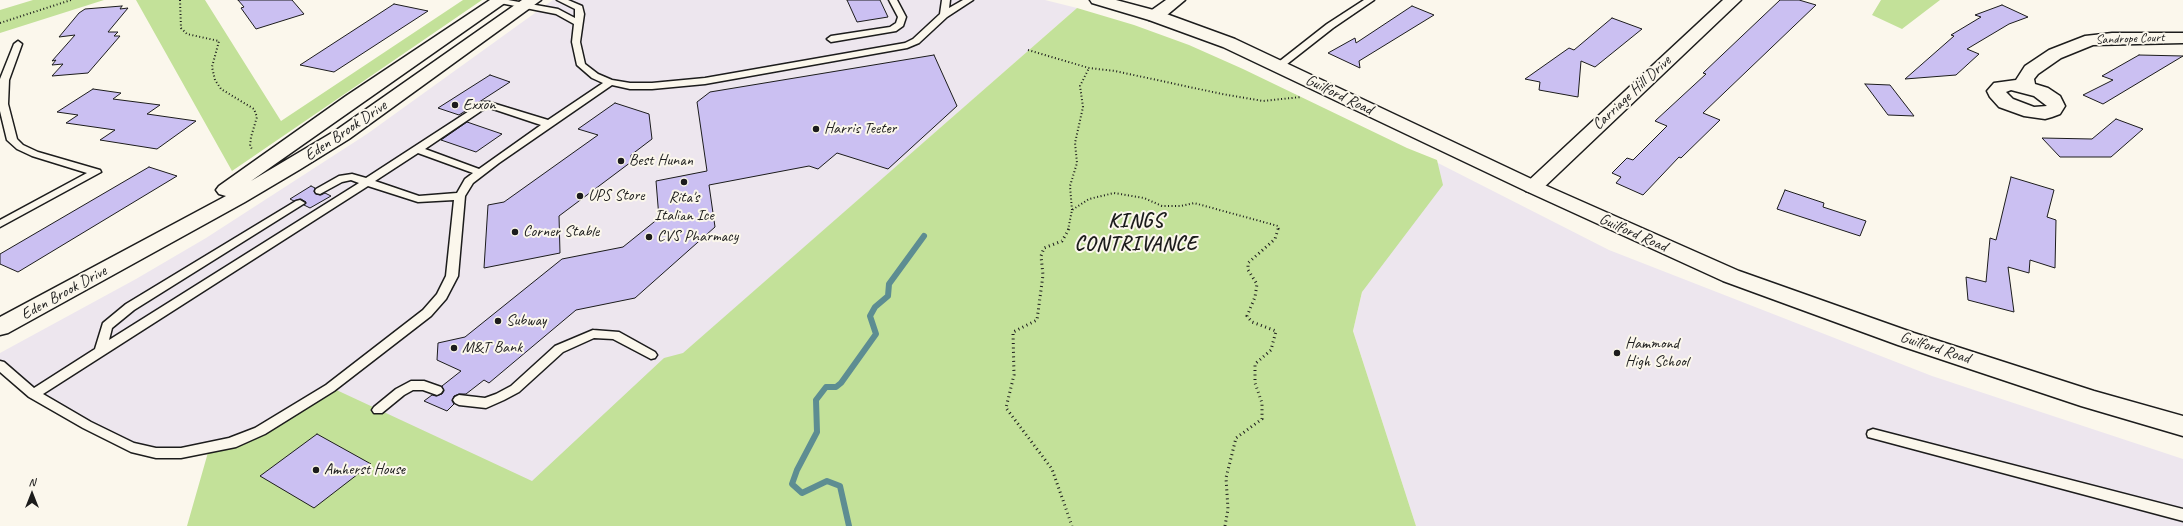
<!DOCTYPE html>
<html>
<head>
<meta charset="utf-8">
<style>
  body { margin:0 }
  #map { position:relative; width:2183px; height:526px; overflow:hidden; background:#fbf7ec; font-family:Caveat,sans-serif }
  canvas { display:block }
  .north { position:absolute; left:12px; top:474px; width:40px; height:40px; -webkit-text-stroke:3px #fbf7ec; paint-order:stroke; rotate:0deg; font-size:11px; font-weight:700; line-height:16px; text-align:center; color:#1c1c1c }
  .north::after { content:''; display:block; margin:auto; width:14px; height:18px; background:#1c1c1c; clip-path:polygon(50% 0,100% 100%,50% 72%,0 100%) }
</style>
</head>
<body>
<div id="map">
<canvas width="2183" height="526"></canvas>
<div class="north">N</div>
</div>
<script>
const g = document.querySelector('canvas').getContext('2d');
g.lineJoin = 'round';
function paint(path, color) { g.fillStyle = color; g.fill(path, 'evenodd'); }
const toPath = rows => new Path2D(rows.map(r => 'M' + r).join(''));
function stroke(path, color, width, dash) { g.strokeStyle = color; g.lineWidth = width; g.lineCap = dash ? 'butt' : 'round'; g.setLineDash(dash || []); g.stroke(path); }
function label(font, color, halo, rows, align = 'center') {
  g.font = font + ' Caveat,sans-serif'; g.lineWidth = 4; g.setLineDash([]); g.textBaseline = 'middle'; g.strokeStyle = halo; g.fillStyle = color; for (const [text, x, y, turn = 0] of rows) {
    g.save(); g.translate(x, y); g.rotate((+turn || 0) * Math.PI / 180); g.textAlign = isNaN(turn) ? turn : align; if (halo) g.strokeText(text, 0, 0); g.fillText(text, 0, 0); g.restore();
  }
}
const built = toPath([
  [553,0,1045,0,1077,8,536,483,270,427,181,453,129,446,46,400,0,364,0,353,136,279,206,238,367,134],
  [1436,162,1609,250,1932,376,2183,459,2183,526,1416,526,1353,331,1382,206]
]);
const green = toPath([
  [33,0,104,0,0,33,0,10],
  [136,0,205,0,281,121,463,0,482,0,232,171],
  [1881,0,1940,0,1902,29,1872,15],
  [1077,8,1134,25,1189,45,1243,69,1407,148,1437,160,1443,185,1362,292,1353,331,1416,526,187,526,209,449,230,444,330,387,532,481,664,358,683,353]
]);
const stream = toPath([
  [849,526,840,486,827,481,802,493,792,484,797,470,817,432,816,400,826,387,836,387,841,383,876,334,870,316,875,307,888,296,889,284,924,236]
]);
const building = toPath([
  [238,0,292,0,304,14,256,29,241,8,244,7,238,0],
  [847,0,880,0,888,17,857,22,847,0],
  [1780,0,1799,0,1816,5,1703,113,1720,120,1681,158,1679,157,1643,195,1616,183,1621,177,1612,173,1627,158,1633,160,1667,126,1655,121,1706,74,1703,73,1780,0],
  [394,4,428,11,334,72,300,65,394,4],
  [2002,5,2028,17,2009,24,1967,49,1979,54,1956,75,1905,79,1954,36,1951,35,1981,17,1975,15,2002,5],
  [122,6,120,9,128,8,108,32,118,32,114,36,120,36,88,73,52,76,63,64,52,65,56,60,52,61,75,35,59,37,79,13,85,9,122,6],
  [1412,6,1434,15,1359,61,1360,68,1328,53,1355,38,1356,43,1412,6],
  [1612,18,1642,29,1595,67,1581,61,1578,97,1539,90,1540,82,1525,79,1569,48,1574,50,1612,18],
  [934,55,957,106,888,169,837,153,818,169,809,166,709,185,715,227,635,298,576,310,489,383,484,380,466,394,459,394,454,396,452,401,454,404,447,411,424,401,432,395,436,396,442,394,444,391,442,386,461,371,437,360,438,343,465,337,562,259,623,247,659,218,656,181,707,171,697,102,710,92,934,55],
  [2139,55,2183,56,2103,104,2083,95,2113,80,2102,76,2139,55],
  [490,75,510,82,459,115,438,108,490,75],
  [1865,84,1890,85,1914,116,1888,115,1865,84],
  [93,89,121,93,113,99,160,105,147,114,196,121,157,149,100,140,115,130,66,123,78,115,57,112,93,89],
  [615,103,649,114,652,139,631,155,631,162,559,216,560,253,484,268,488,205,504,202,598,135,578,129,615,103],
  [2116,119,2143,129,2111,157,2060,157,2042,138,2092,139,2116,119],
  [467,122,502,134,476,152,441,140,467,122],
  [149,167,177,176,18,272,0,264,0,254,149,167],
  [2011,177,2054,190,2047,217,2056,220,2055,268,2030,260,2029,273,2008,267,2014,312,1968,300,1966,277,1986,282,1990,238,1996,240,2011,177],
  [311,186,315,188,314,192,316,194,321,195,325,193,331,196,310,208,304,205,306,202,301,199,294,201,290,199,311,186],
  [1785,190,1824,203,1823,207,1866,221,1860,236,1777,209,1785,190],
  [317,434,371,464,314,508,260,476,317,434]
]);
const pathFar1 = toPath([
  [180,0,181,28,187,34,219,41,212,67,215,80,221,89,254,109,257,117,251,137,250,146,252,149],
  [0,23,71,0],
  [1028,50,1089,68,1115,71,1222,94,1263,101,1301,97],
  [1072,210,1070,186,1077,163,1075,143,1083,107,1080,86,1089,68],
  [1068,230,1072,210,1089,199,1114,193,1144,198,1162,206,1181,206,1194,203,1278,226,1279,230]
]);
const path = toPath([
  [1069,229,1062,241,1044,248,1041,256,1043,275,1037,320,1013,332,1014,375,1006,408,1052,469,1072,526],
  [1225,526,1228,509,1226,478,1236,438,1262,419,1262,403,1255,383,1255,364,1271,350,1276,331,1252,322,1247,316,1255,297,1257,284,1248,270,1248,263,1275,239,1278,229]
]);
const service = toPath([
  [497,0,508,0,558,9,575,18,575,9,557,0,568,0,582,6,584,14,580,42,585,64,598,74,612,80,630,83,652,83,705,78,905,43,913,39,940,14,942,0,950,0,949,8,963,0,973,0,947,17,919,43,907,48,705,84,652,89,630,89,612,85,499,163,473,183,465,196,458,276,446,299,431,316,334,391,265,434,236,447,181,458,156,458,131,452,83,428,29,397,0,372,0,361,4,362,34,388,95,349,103,323,126,304,296,201,300,200,305,203,134,310,112,328,109,340,359,183,351,180,342,182,320,194,316,193,315,191,316,189,339,176,352,174,366,178,483,102,489,102,548,120,603,83,592,78,577,65,572,42,574,24,556,14,500,3,497,3,497,0],
  [487,107,541,125,479,169,425,149,487,107],
  [418,153,473,173,465,179,457,193,419,196,375,181,418,153],
  [368,186,418,202,454,200,446,276,437,294,423,310,326,385,255,428,229,438,181,448,156,448,134,443,91,422,43,394,368,186],
  [889,0,897,0,906,17,903,26,896,31,831,42,827,39,831,36,890,27,896,23,898,17,889,0],
  [1364,0,1374,0,1333,28,1282,68,1276,68,1276,64,1327,24,1364,0],
  [18,41,22,44,9,80,8,104,17,139,23,145,38,152,100,170,101,172,0,227,0,220,87,173,32,156,17,149,7,140,0,111,0,79,14,44,18,41],
  [593,330,619,332,655,352,657,355,655,358,651,359,613,339,594,338,563,352,519,392,504,400,486,408,459,405,455,403,453,400,455,397,459,395,485,398,496,394,511,386,555,346,593,330],
  [411,381,424,381,441,387,443,390,441,393,437,395,423,390,413,390,404,395,382,413,374,413,372,410,374,407,396,389,411,381],
  [1873,429,2183,509,2183,521,1868,437,1867,434,1868,431,1873,429]
]);
const minor = toPath([
  [490,0,509,0,251,181,335,131,522,0,541,0,349,139,299,170,245,202,8,333,0,335,0,317,226,196,219,194,216,190,219,186,346,96,490,0],
  [1166,0,1185,0,1161,20,1149,20,1147,16,1149,12,1166,0],
  [1723,0,1741,0,1540,191,1533,193,1526,191,1523,187,1526,183,1723,0],
  [2112,33,2183,33,2183,43,2093,45,2061,58,2038,74,2034,79,2035,84,2048,88,2060,96,2065,106,2060,114,2052,117,2045,119,2024,116,1999,107,1990,97,1987,91,1994,83,2016,80,2025,66,2049,50,2085,36,2112,33],
  [2011,90,2034,96,2047,106,2034,107,2013,99,2006,92,2011,90]
]);
const tertiary = toPath([
  [1090,0,1116,0,1161,12,1235,39,1540,183,1739,271,1914,333,2094,391,2183,416,2183,436,2081,406,1898,345,1723,281,1526,191,1223,47,1149,20,1092,3,1090,0]
]);
const markers = [
  [455,105,4,"#1c1c1c"],
  [816,129,4,"#1c1c1c"],
  [621,161,4,"#1c1c1c"],
  [684,182,4,"#1c1c1c"],
  [580,196,4,"#1c1c1c"],
  [515,232,4,"#1c1c1c"],
  [649,237,4,"#1c1c1c"],
  [498,321,4,"#1c1c1c"],
  [454,348,4,"#1c1c1c"],
  [1617,353,4,"#1c1c1c"],
  [316,470,4,"#1c1c1c"]
];
const farStreetnames = [
  ["Sandrope Court",2130,39,-2]
];
const streetNames = [
  ["Carriage Hill Drive",1632,93,-43],
  ["Guilford Road",1339,95,26],
  ["Eden Brook Drive",346,131,-34],
  ["Guilford Road",1633,233,24],
  ["Eden Brook Drive",64,293,-29],
  ["Guilford Road",1935,348,18]
];
const poiNames = [
  ["Exxon",463,105],
  ["Harris Teeter",824,129],
  ["Best Hunan",629,161],
  ["UPS Store",588,196],
  ["Rita's",684,198,"center"],
  ["Italian Ice",684,216,"center"],
  ["Corner Stable",523,232],
  ["CVS Pharmacy",657,237],
  ["Subway",506,321],
  ["Hammond",1625,344],
  ["High School",1625,362],
  ["M&T Bank",462,348],
  ["Amherst House",324,470]
];
const districtNames = [
  ["KINGS",1136,222],
  ["CONTRIVANCE",1136,245]
];
paint(built, '#ede6ee');
paint(green, '#c3e199');
stroke(stream, '#5d8d92', 6);
paint(building, '#cbc0f2');
stroke(building, '#1c1c1c', 1);
stroke(service, '#1c1c1c', 3);
stroke(minor, '#1c1c1c', 3);
stroke(tertiary, '#1c1c1c', 3);
stroke(pathFar1, '#1c1c1c', 2, [1, 2.5]);
stroke(path, '#1c1c1c', 3, [1, 3.5]);
paint(service, '#fbf7ec');
paint(minor, '#fbf7ec');
paint(tertiary, '#fbf7ec');
for (const [x, y, r, color] of markers) { const dot = new Path2D(); dot.arc(x, y, r, 0, 2 * Math.PI); g.fillStyle = color; g.fill(dot); stroke(dot, '#fbf7ec', 1.5); }
label('13px', '#1c1c1c', '#fbf7ec', farStreetnames);
label('16px', '#1c1c1c', '#fbf7ec', streetNames);
label('16px', '#1c1c1c', '#fbf7ec', poiNames, 'left');
g.letterSpacing = '1px';
label('bold 20px', '#1c1c1c', '#fbf7ec', districtNames);
g.letterSpacing = '0px';
</script>
</body>
</html>
